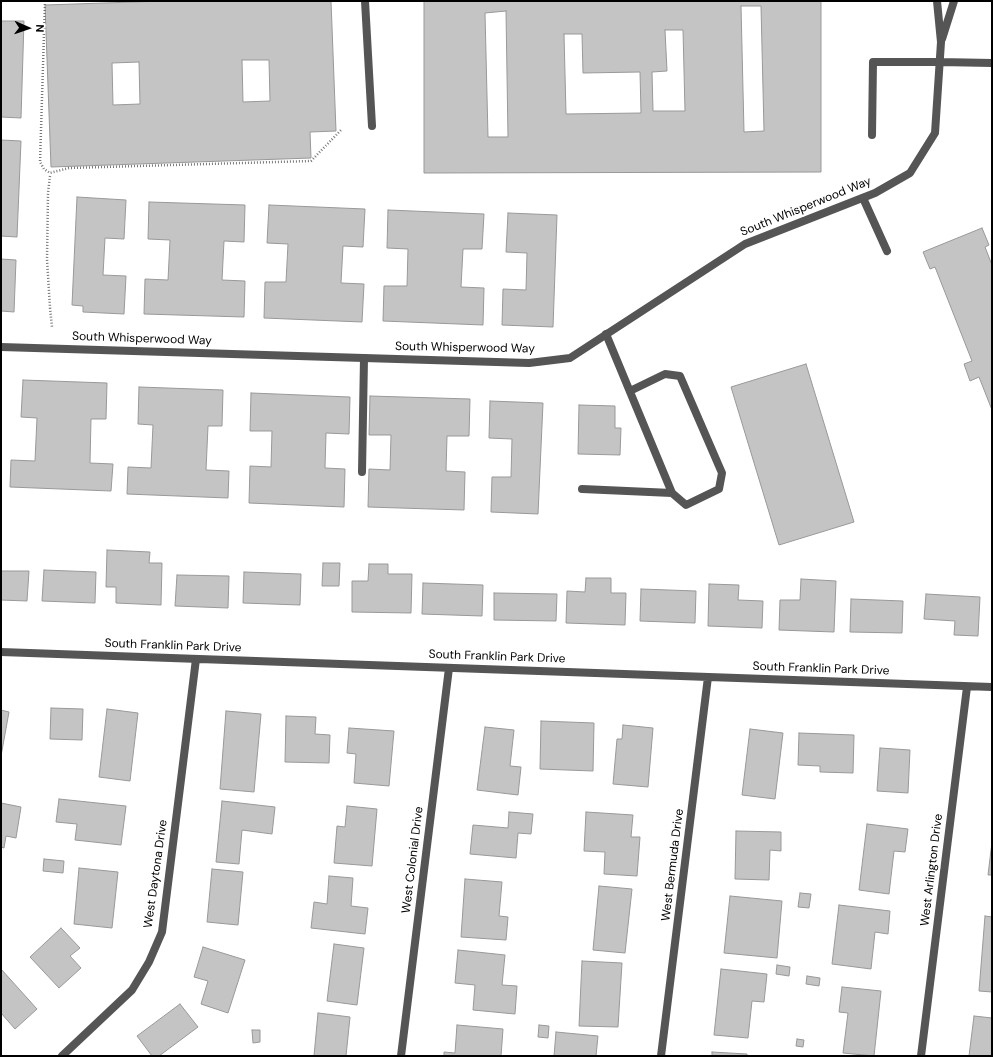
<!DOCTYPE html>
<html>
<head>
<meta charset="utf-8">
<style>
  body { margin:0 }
  #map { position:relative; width:993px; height:1057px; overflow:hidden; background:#fff; font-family:"DM Sans",sans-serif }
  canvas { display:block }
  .frame { position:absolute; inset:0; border:2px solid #000; pointer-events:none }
  .north { position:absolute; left:8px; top:8px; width:40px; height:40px; -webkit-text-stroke:3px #fff; paint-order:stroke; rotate:92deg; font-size:11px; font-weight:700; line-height:16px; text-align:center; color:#000 }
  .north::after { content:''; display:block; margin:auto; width:14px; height:18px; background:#000; clip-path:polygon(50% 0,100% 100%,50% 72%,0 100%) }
</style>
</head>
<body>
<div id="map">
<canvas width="993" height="1057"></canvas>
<div class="frame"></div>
<div class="north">N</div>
</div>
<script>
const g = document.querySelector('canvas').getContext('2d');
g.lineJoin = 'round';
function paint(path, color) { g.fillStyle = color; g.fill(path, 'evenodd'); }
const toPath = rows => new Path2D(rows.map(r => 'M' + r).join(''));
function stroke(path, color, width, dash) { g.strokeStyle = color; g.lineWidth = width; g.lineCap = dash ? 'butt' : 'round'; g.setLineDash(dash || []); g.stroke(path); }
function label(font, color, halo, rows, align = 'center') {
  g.font = font + ' "DM Sans",sans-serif'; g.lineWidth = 4; g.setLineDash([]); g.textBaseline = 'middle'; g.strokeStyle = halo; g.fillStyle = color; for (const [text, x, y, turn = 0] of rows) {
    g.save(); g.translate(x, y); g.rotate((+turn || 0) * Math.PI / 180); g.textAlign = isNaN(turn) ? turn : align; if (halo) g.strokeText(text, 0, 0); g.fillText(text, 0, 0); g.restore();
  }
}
const building = toPath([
  [163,1,331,1,336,131,310,132,311,158,51,167,45,5,163,1],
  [242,60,269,60,270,101,243,102,242,60],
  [139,62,140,104,113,105,112,63,139,62],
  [424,1,821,1,821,172,424,173,424,1],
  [741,6,761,6,764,131,744,132,741,6],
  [506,11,508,137,488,137,485,13,506,11],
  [665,30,683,30,685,111,653,111,652,72,667,71,665,30],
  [564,34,582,34,583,73,640,72,641,113,566,114,564,34],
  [1,21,24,21,21,118,1,117,1,21],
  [1,140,21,141,17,237,1,236,1,140],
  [77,197,126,200,124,239,105,238,103,275,126,276,124,314,83,312,83,306,72,305,77,197],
  [149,202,245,205,244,242,224,241,222,280,245,281,244,317,144,314,145,279,168,280,170,240,148,239,149,202],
  [269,205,365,209,363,247,343,246,341,283,364,284,362,322,264,318,265,282,286,282,288,244,267,243,269,205],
  [388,210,484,214,482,249,463,249,461,287,484,288,483,325,383,321,384,286,407,286,408,249,387,248,388,210],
  [508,213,557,215,553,327,502,325,503,289,526,290,527,253,506,252,508,213],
  [982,228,989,245,985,247,992,265,992,410,979,377,970,381,964,364,972,361,935,267,930,269,923,252,982,228],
  [1,259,16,260,14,312,1,311,1,259],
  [806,364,854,522,779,545,731,387,806,364],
  [23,380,107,383,106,419,91,419,90,463,113,464,111,491,10,487,11,460,35,461,37,418,21,417,23,380],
  [139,387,223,390,222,426,208,426,206,470,229,471,228,498,127,494,128,467,151,468,153,425,138,424,139,387],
  [251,393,350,397,349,434,326,433,325,468,345,469,344,507,249,503,250,466,271,467,272,431,250,431,251,393],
  [370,396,470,399,469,436,447,436,446,471,465,472,464,510,368,507,369,469,390,470,391,435,369,435,370,396],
  [490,401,543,403,538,514,491,512,492,477,511,477,512,439,489,438,490,401],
  [579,405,615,406,615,428,621,428,620,455,578,454,579,405],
  [107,550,150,552,149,563,162,563,161,605,116,603,116,587,106,587,107,550],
  [323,563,340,563,339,586,322,586,323,563],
  [369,564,388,564,388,574,412,574,411,613,352,612,352,581,368,581,369,564],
  [44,570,96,572,95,603,42,601,44,570],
  [1,571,29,571,27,601,1,600,1,571],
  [244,572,301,574,300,605,243,603,244,572],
  [177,575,229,576,228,608,175,606,177,575],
  [586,578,611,578,611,593,626,593,625,625,566,623,567,591,585,592,586,578],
  [801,579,836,581,834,632,779,630,780,600,800,600,801,579],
  [423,583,483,585,482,616,422,614,423,583],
  [709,584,739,585,738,600,763,601,762,628,708,626,709,584],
  [641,589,696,591,695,623,640,621,641,589],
  [494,593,557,594,556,621,494,620,494,593],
  [926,594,980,597,978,636,954,635,955,621,924,619,926,594],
  [851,599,903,601,902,633,850,632,851,599],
  [51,708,83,709,82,740,50,739,51,708],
  [107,709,138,713,130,781,99,777,107,709],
  [1,710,9,712,1,756,1,710],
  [226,711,261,714,254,792,220,789,226,711],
  [286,716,316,717,315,734,330,735,329,763,285,762,286,716],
  [541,721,594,723,593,771,540,769,541,721],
  [623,725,653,728,648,787,613,784,617,739,622,739,623,725],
  [485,727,514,730,510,766,521,767,518,795,477,790,485,727],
  [349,728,394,731,389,786,354,783,356,754,347,753,349,728],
  [750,729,783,733,775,799,742,795,750,729],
  [799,733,854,735,853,773,820,772,820,766,798,765,799,733],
  [880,748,910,750,908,793,877,791,880,748],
  [59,799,126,806,121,845,75,840,77,824,56,822,59,799],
  [222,801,275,807,272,834,242,830,239,864,216,862,222,801],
  [1,803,21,807,16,838,6,836,4,848,1,847,1,803],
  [347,806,377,809,372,866,334,863,337,826,345,827,347,806],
  [509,812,533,814,531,834,518,833,516,858,470,854,473,825,508,828,509,812],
  [586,812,633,815,631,837,640,837,637,876,604,874,605,852,584,851,586,812],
  [867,824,908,829,905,852,894,851,889,894,859,890,867,824],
  [736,831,781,832,781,851,770,850,769,880,735,879,736,831],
  [992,842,992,875,988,875,992,842],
  [44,859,64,861,63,873,43,871,44,859],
  [79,868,118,872,112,928,74,924,79,868],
  [212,869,243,872,238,925,207,922,212,869],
  [329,876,353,878,351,906,368,908,365,934,311,928,314,902,327,904,329,876],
  [465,879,502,882,499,916,508,917,506,940,461,937,465,879],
  [599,886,632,889,625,953,593,950,599,886],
  [800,893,811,894,809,908,798,907,800,893],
  [730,896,782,901,777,958,724,953,730,896],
  [839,905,890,911,888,934,875,932,871,969,832,964,839,905],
  [985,916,992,917,992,992,979,991,985,916],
  [61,928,80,948,70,956,81,968,59,988,30,957,61,928],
  [334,944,364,948,357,1005,327,1001,334,944],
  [203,947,245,960,228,1013,201,1004,208,981,194,977,203,947],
  [458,950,505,955,502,985,517,986,515,1014,473,1010,475,985,455,983,458,950],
  [582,961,622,963,618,1027,579,1026,582,961],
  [777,965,790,967,789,976,776,974,777,965],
  [1,969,37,1009,15,1029,1,1013,1,969],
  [721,969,767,974,764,1002,752,1001,748,1038,714,1035,721,969],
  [807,976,820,978,819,986,806,984,807,976],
  [842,987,881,991,874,1056,843,1053,848,1013,839,1012,842,987],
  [180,1004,198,1027,159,1056,152,1056,137,1036,180,1004],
  [318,1013,350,1017,346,1056,314,1056,318,1013],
  [974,1016,992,1018,992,1056,969,1056,974,1016],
  [457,1025,503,1029,501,1056,444,1056,444,1052,455,1053,457,1025],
  [539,1025,549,1026,548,1038,538,1037,539,1025],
  [252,1030,260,1030,260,1042,253,1043,252,1030],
  [556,1032,598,1036,596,1056,554,1056,556,1032],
  [797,1039,804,1040,803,1047,796,1046,797,1039],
  [712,1052,747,1054,747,1056,712,1056,712,1052]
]);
const path = toPath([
  [45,1,40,162,44,169,50,173,69,168,311,161,342,129],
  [50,176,48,193,47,259,50,308,52,327]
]);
const service = toPath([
  [365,1,372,126],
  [872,135,873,62,940,62],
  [863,198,887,251],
  [606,334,672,493,686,505,719,489,722,473,680,376,665,374,630,391],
  [362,472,364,358],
  [582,489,672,493]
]);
const minor = toPath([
  [942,39,954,1],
  [940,62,992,63],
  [1,347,529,363,570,358,745,244,875,193,910,173,935,133,941,42,937,1],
  [1,652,992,687],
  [62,1056,132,990,149,962,162,932,196,659],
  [401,1056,449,668],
  [661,1056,708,677],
  [921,1056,967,687]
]);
const streetNames = [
  ["South Whisperwood Way",806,207,-22],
  ["South Whisperwood Way",142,339,2],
  ["South Whisperwood Way",465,348,1],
  ["South Franklin Park Drive",173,646,2],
  ["South Franklin Park Drive",497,657,2],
  ["South Franklin Park Drive",821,669,2],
  ["West Colonial Drive",413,860,-83],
  ["West Bermuda Drive",673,865,-83],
  ["West Arlington Drive",932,870,-83],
  ["West Daytona Drive",156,874,-82]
];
paint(building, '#c4c4c4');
stroke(building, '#999', 1);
stroke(path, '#777', 2.5, [1, 2]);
stroke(service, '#555', 8);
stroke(minor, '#555', 8);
label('12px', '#000', '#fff', streetNames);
</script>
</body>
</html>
